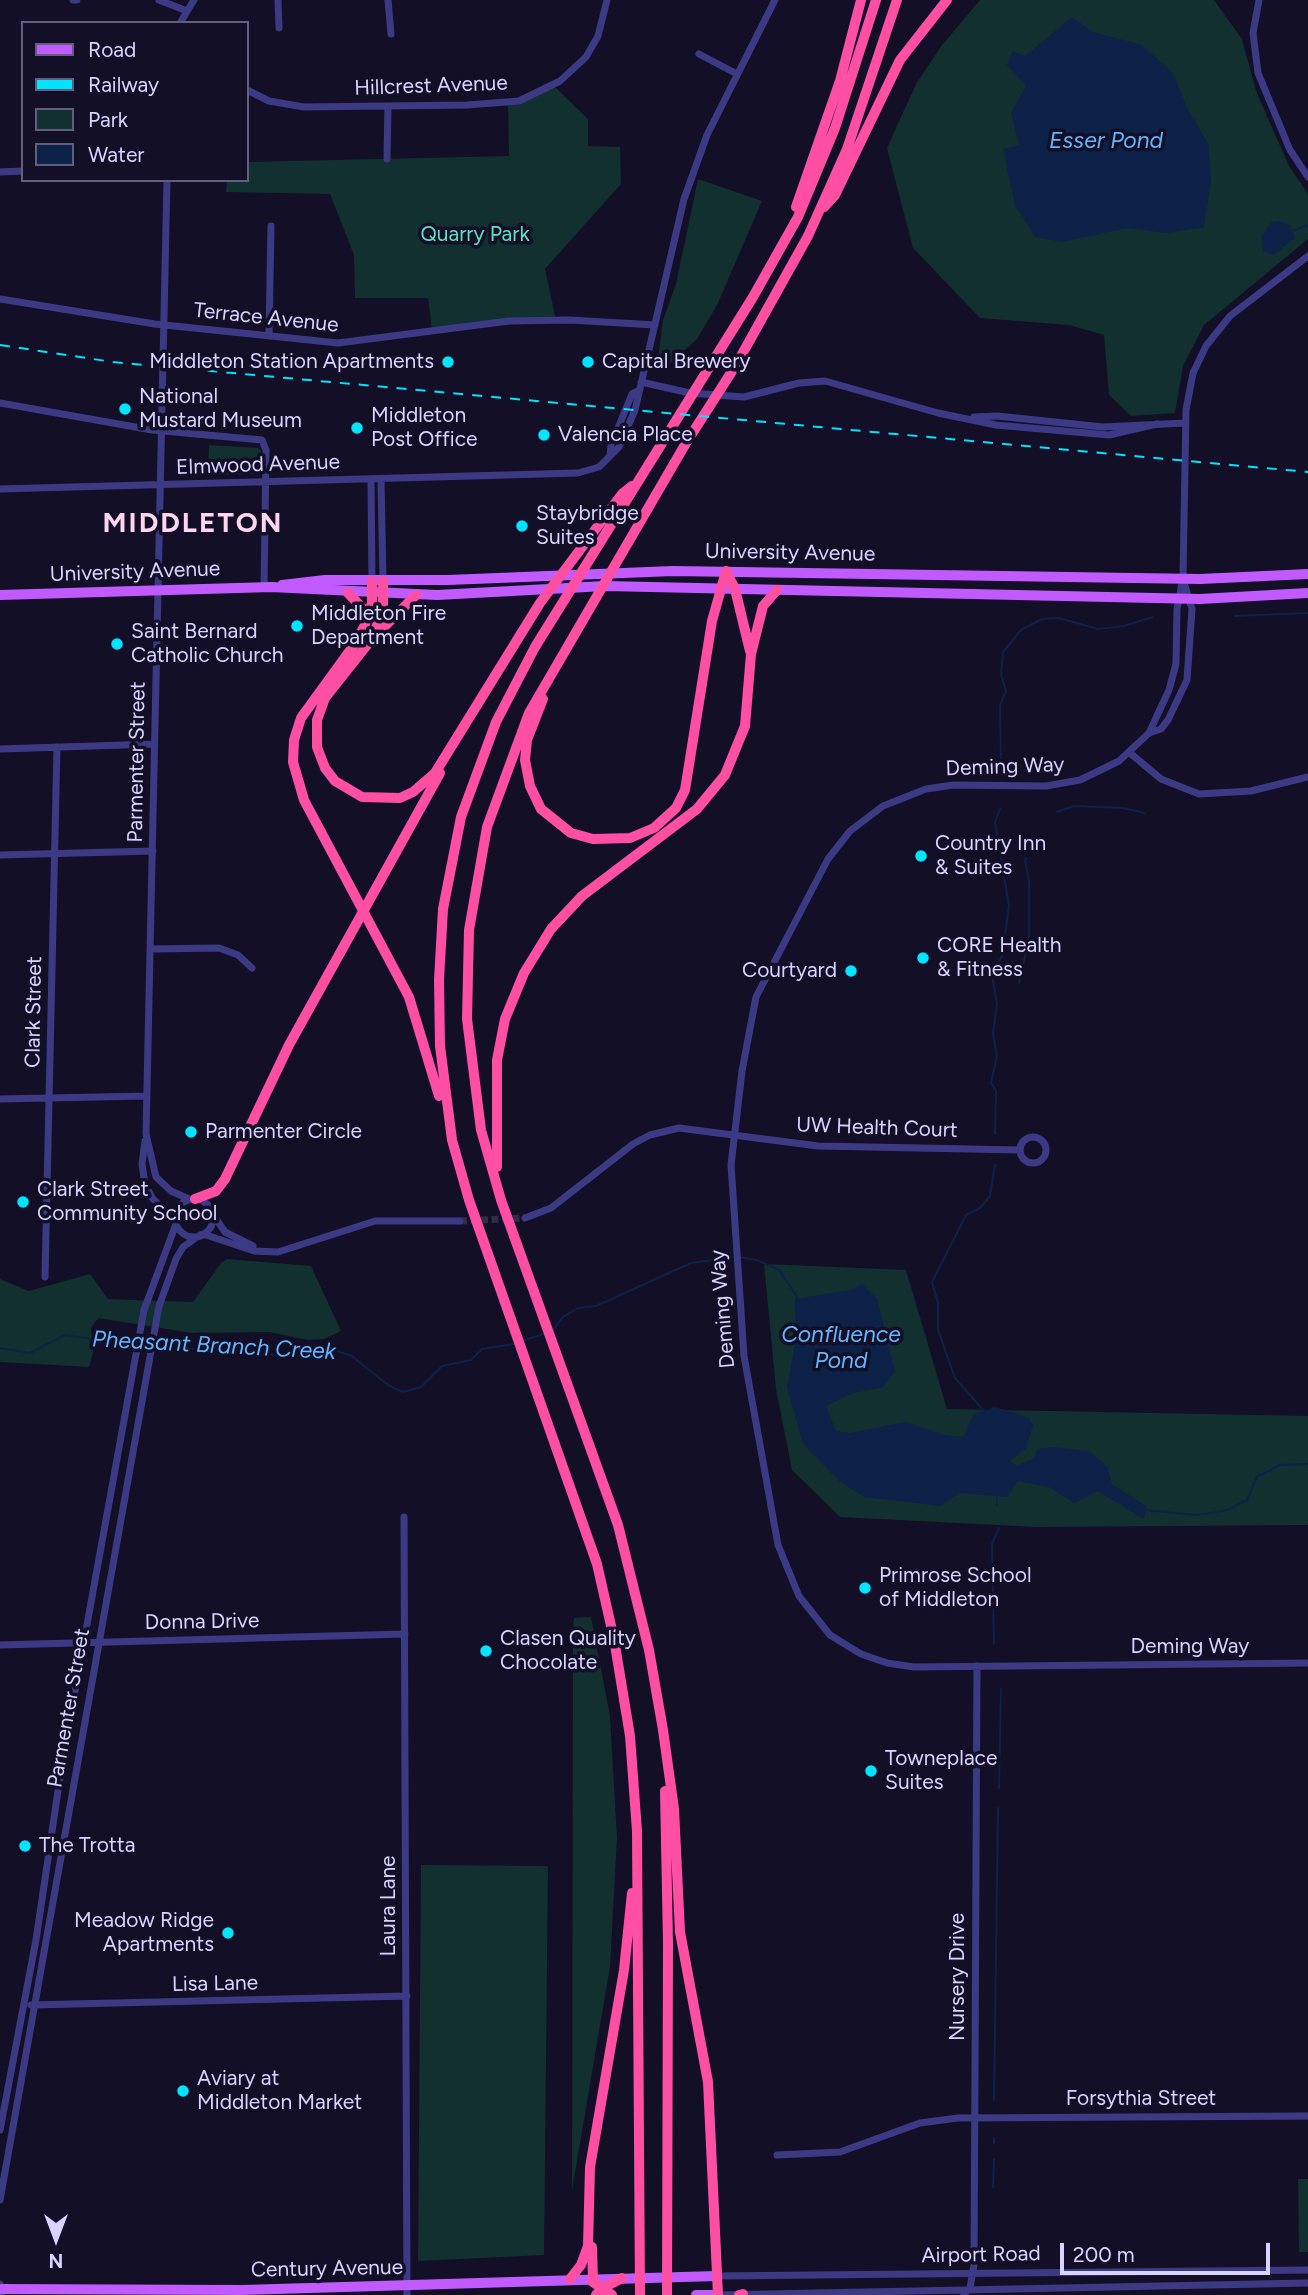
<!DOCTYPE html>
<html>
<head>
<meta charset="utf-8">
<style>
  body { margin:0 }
  #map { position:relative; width:1308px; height:2295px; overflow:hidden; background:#130f26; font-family:Figtree,sans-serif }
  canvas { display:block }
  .legend { position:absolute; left:21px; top:21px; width:228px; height:161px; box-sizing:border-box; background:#130f26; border:2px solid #625e7d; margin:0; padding:9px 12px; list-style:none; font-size:21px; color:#d9d4ff }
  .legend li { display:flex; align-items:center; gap:14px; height:35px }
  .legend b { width:35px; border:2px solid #625e7d }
  .north { position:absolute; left:21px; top:2204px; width:70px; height:70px; -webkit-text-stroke:5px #130f26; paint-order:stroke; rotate:180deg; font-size:19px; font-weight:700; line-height:28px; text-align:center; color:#d9d4ff }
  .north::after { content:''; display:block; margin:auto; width:24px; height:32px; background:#d9d4ff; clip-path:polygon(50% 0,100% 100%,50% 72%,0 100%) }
  .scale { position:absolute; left:1060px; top:2243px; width:210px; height:32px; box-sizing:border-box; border:4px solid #d9d4ff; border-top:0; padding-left:9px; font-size:21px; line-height:24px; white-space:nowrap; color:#d9d4ff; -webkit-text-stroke:5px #130f26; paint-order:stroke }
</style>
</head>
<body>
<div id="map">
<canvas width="1308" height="2295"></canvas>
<ul class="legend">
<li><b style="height:9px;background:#c25bff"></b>Road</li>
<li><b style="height:9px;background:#00e5ff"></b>Railway</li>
<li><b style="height:19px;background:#12302f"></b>Park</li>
<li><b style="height:19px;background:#0c2248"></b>Water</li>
</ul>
<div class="north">N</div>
<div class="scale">200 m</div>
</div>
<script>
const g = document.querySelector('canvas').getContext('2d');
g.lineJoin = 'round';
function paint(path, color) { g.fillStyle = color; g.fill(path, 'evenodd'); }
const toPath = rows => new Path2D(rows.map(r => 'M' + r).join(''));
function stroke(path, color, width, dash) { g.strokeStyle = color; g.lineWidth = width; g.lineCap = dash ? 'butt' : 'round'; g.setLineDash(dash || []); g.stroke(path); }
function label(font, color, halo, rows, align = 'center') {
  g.font = font + ' Figtree,sans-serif'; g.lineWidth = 7; g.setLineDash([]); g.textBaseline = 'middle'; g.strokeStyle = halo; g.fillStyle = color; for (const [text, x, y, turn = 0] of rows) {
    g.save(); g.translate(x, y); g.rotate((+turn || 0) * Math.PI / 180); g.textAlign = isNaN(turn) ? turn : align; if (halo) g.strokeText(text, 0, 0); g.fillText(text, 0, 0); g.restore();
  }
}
const green = toPath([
  [980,0,1214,0,1242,39,1256,91,1289,166,1308,194,1308,239,1204,325,1183,366,1175,413,1131,416,1109,395,1104,335,1069,325,980,318,913,248,887,148,916,84,942,45],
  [554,86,588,119,588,146,620,147,621,184,545,269,556,320,432,331,428,298,355,298,354,255,330,194,226,192,227,180,247,180,247,162,509,156,508,103],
  [698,179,762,201,717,305,697,339,663,370,657,367,663,320,676,284],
  [209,445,258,448,261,451,260,474,208,475],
  [227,1259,311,1266,341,1331,324,1339,308,1340,269,1332,192,1333,98,1318,91,1328,93,1353,89,1367,0,1362,0,1279,29,1291,90,1274,108,1299,193,1302,221,1263],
  [764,1264,906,1270,947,1409,1308,1416,1308,1525,1036,1527,840,1517,792,1470,776,1389],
  [591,1617,610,1716,617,1838,610,1967,572,2190,573,1627,574,1618],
  [421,1865,548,1866,544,2255,418,2261],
  [1298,2179,1308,2179,1308,2252,1299,2252]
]);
const water = toPath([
  [1072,17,1093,32,1142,45,1173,73,1188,110,1208,143,1211,180,1204,227,1166,233,1127,228,1062,242,1035,237,1015,205,1003,149,1019,145,1011,112,1026,86,1007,65,1013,51,1025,56],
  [1279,221,1289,225,1295,238,1274,255,1263,251,1262,235,1272,222],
  [862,1284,877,1299,895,1371,883,1387,853,1393,826,1406,836,1431,850,1433,906,1422,944,1435,963,1437,974,1414,995,1407,1029,1418,1033,1425,1026,1449,1009,1461,1017,1466,1034,1458,1037,1449,1054,1447,1089,1451,1107,1466,1112,1484,1146,1506,1144,1519,1098,1491,1074,1503,1049,1487,1018,1481,1007,1497,959,1493,941,1506,864,1497,838,1480,803,1444,787,1387,796,1339,795,1299,850,1290]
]);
const stream = toPath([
  [1293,231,1308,225],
  [1235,616,1308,613],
  [1001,764,1000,706,1006,691,1001,675,1003,652,1021,630,1042,619,1059,618,1098,629,1124,626,1153,617],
  [1057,812,1074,806,1123,808,1145,813],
  [1019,983,1029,939,1029,882,1025,859,1027,858],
  [995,1134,996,1091,991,1083,997,1056,993,1034,997,1003,992,976,1002,956,1009,906,995,822,1000,809],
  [739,1257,757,1260,779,1270,799,1300],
  [552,1331,563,1317,578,1308,596,1306,691,1263,733,1257],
  [522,1341,543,1334],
  [153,1346,306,1357,334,1350,352,1356,388,1385,403,1392,421,1387,442,1366,471,1360,482,1349,514,1344],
  [0,1348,30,1353,65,1335,134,1345],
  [984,1411,955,1378,938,1330,938,1303,932,1282,966,1215,980,1208,990,1196,995,1165],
  [997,1495,997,1505],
  [1145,1510,1197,1515,1228,1510,1247,1500,1257,1477,1280,1465,1308,1464],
  [994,1644,992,1544,999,1528],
  [999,1788,1001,1689],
  [994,2100,998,1808],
  [994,2138,994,2143],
  [993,2187,994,2159]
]);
const minorTunnel = toPath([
  [460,1221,525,1218]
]);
const minor = toPath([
  [73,0,77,0],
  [159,0,187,11],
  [278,0,279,28],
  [388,0,391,34],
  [1259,0,1253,33,1258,73,1290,150,1308,177],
  [180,23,194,0],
  [699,54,737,74],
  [247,90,269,101,304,107,467,105,519,101,560,81,586,57,598,36,607,0],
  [387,159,388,106],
  [0,172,23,171],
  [167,180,146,1134,156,1177,171,1191,189,1199],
  [1308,256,1230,316,1206,346,1193,373,1186,410,1183,578,1177,609,1176,664,1169,690,1149,733,1119,761,1080,780,1046,786,953,785,926,789,883,806,850,831,828,859,756,997,742,1071,731,1165,744,1356,778,1545,799,1596,830,1635,861,1654,887,1663,914,1667,1308,1663],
  [0,299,155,324,338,343,509,321,570,320,655,325],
  [269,336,271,226],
  [641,382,690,393,744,397,799,383,825,381,938,413,996,425,1109,435,1157,424],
  [0,403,152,430,262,440,266,450,264,588],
  [974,417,997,416,1103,427,1185,423],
  [610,455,611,445,632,394,638,391],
  [371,480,372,581],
  [381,480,383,581],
  [0,489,578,473,599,467,619,447,635,410,684,199,707,135,775,0],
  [1149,733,1161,729,1168,720,1187,680,1192,609,1183,579],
  [0,749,154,744],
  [1130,753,1161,779,1199,794,1251,791,1308,777],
  [0,855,153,851],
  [150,949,219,948,238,955,252,968],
  [0,1099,147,1096],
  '1020 1150a13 13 0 1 1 26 0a13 13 0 1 1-26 0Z',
  [145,1141,142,1164,145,1185,153,1199,175,1221],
  '175 1218a19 19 0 1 1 38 0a19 19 0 1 1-38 0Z',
  [214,1216,225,1232,253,1246],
  [525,1218,551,1208,633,1144,650,1135,679,1128,818,1146,1020,1150],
  [203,1234,254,1251,278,1252,375,1221,460,1221],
  [45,1277,57,747],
  [404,1517,407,2295],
  [0,1645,405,1634],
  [31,2005,407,1996],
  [0,2130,36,1940,63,1757,144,1310,176,1224],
  [777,2155,840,2152,920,2123,958,2118,1308,2116],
  [0,2200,159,1306,176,1259,183,1247,200,1235],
  [716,2276,1308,2270],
  [0,2284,2,2295],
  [718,2295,1308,2283],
  [964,2295,970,2288,974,2265,977,1666]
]);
const major = toPath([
  [282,585,325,580,448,580,673,571,1200,579,1308,574],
  [0,595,271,587,437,595,605,586,1200,599,1308,593],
  [0,2289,242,2290,716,2276],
  [696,2295,718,2295]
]);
const highway = toPath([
  [796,207,840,81,861,0],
  [824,207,835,195,900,60,947,0],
  [726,571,735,589,750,651],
  [372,581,372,603,364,627,354,645,301,718,294,740,293,762,304,800,409,997,439,1096],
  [348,593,369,615],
  [416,595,371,640,325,698,317,720,317,747,325,768,335,781,362,797,400,798,413,792,435,773,540,603,622,494,632,486],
  [374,634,383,607,383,581],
  [543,699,527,740,525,760,530,786,541,809,571,833,593,839,630,838,654,828,676,808,685,790,712,621,726,571],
  [497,1167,497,1060,505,1019,524,973,551,929,582,896,697,809,725,775,745,726,751,654,763,606,777,590],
  [195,1199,216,1191,225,1179,289,1045,440,773],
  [665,1791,668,1943,667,2295],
  [592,2247,593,2282,612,2295],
  [570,2279,581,2265,588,2246,590,2167,624,1970,632,1893],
  [596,2295,601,2289,622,2278],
  [640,2295,637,1831,630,1736,614,1639,597,1564,469,1200,452,1140,440,1046,439,980,443,909,461,817,496,722,535,647,753,297,798,217,835,128,876,0],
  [718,2295,708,2082,680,1932,674,1809,663,1730,649,1650,618,1525,501,1200,481,1130,467,1019,469,930,487,827,529,713,686,443,736,365,808,236,847,149,897,0],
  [739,2295,743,2294]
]);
const rail = toPath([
  [0,345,113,362,1308,472]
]);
const markers = [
  [448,362,7,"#00e5ff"],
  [588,362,7,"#00e5ff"],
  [125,409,7,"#00e5ff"],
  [357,428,7,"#00e5ff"],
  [544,435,7,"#00e5ff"],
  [522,526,7,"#00e5ff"],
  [297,626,7,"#00e5ff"],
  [117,644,7,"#00e5ff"],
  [921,856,7,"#00e5ff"],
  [923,958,7,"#00e5ff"],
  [851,971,7,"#00e5ff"],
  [191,1132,7,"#00e5ff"],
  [23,1202,7,"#00e5ff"],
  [865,1588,7,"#00e5ff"],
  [486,1651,7,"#00e5ff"],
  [871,1771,7,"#00e5ff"],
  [25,1846,7,"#00e5ff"],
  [228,1933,7,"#00e5ff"],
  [183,2091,7,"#00e5ff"]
];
const streetNames = [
  ["Hillcrest Avenue",431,86,-2],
  ["Terrace Avenue",266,318,6],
  ["Elmwood Avenue",258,465,-2],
  ["University Avenue",790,553,1],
  ["University Avenue",135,572,-2],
  ["Parmenter Street",137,762,-89],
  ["Deming Way",1005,767,-2],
  ["Clark Street",34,1012,-89],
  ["UW Health Court",877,1128,2],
  ["Deming Way",723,1309,-95],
  ["Donna Drive",202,1622,-1],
  ["Deming Way",1190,1647],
  ["Parmenter Street",69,1708,-80],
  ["Laura Lane",389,1906,-90],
  ["Nursery Drive",958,1977,-90],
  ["Lisa Lane",215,1984,-1],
  ["Forsythia Street",1141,2099],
  ["Airport Road",981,2255,-1],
  ["Century Avenue",327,2269,-1]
];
const parkNames = [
  ["Quarry Park",475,235]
];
const poiNames = [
  ["Middleton Station Apartments",434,362,"right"],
  ["Capital Brewery",602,362],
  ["National",139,397],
  ["Mustard Museum",139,421],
  ["Middleton",371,416],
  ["Post Office",371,440],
  ["Valencia Place",558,435],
  ["Staybridge",536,514],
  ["Suites",536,538],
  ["Middleton Fire",311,614],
  ["Department",311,638],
  ["Saint Bernard",131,632],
  ["Catholic Church",131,656],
  ["Country Inn",935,844],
  ["& Suites",935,868],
  ["CORE Health",937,946],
  ["& Fitness",937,970],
  ["Courtyard",837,971,"right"],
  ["Parmenter Circle",205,1132],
  ["Clark Street",37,1190],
  ["Community School",37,1214],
  ["Primrose School",879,1576],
  ["of Middleton",879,1600],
  ["Clasen Quality",500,1639],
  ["Chocolate",500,1663],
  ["Towneplace",885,1759],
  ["Suites",885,1783],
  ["The Trotta",39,1846],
  ["Meadow Ridge",214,1921,"right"],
  ["Apartments",214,1945,"right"],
  ["Aviary at",197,2079],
  ["Middleton Market",197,2103]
];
const waterNames = [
  ["Esser Pond",1106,141],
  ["Confluence",841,1335],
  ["Pond",841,1361],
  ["Pheasant Branch Creek",214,1346,3]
];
const districtNames = [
  ["MIDDLETON",193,524]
];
paint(green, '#12302f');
paint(water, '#0c2248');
stroke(stream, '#0c2248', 2);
stroke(minorTunnel, '#312d47', 7, [7, 3.5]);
stroke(minor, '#3d3a85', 7);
stroke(major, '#c25bff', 10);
stroke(highway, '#ff4fa3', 10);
stroke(rail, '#00e5ff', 2, [10, 9]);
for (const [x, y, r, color] of markers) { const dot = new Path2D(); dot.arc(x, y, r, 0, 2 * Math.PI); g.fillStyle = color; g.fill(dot); stroke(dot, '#130f26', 2.5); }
label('21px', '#d9d4ff', '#130f26', streetNames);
label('21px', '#5fe0c0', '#130f26', parkNames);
label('21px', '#d9d4ff', '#130f26', poiNames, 'left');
label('italic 23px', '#62b6ff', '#130f26', waterNames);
g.letterSpacing = '2px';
label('bold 28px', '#ffd6f0', '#130f26', districtNames);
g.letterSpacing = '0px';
</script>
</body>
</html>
